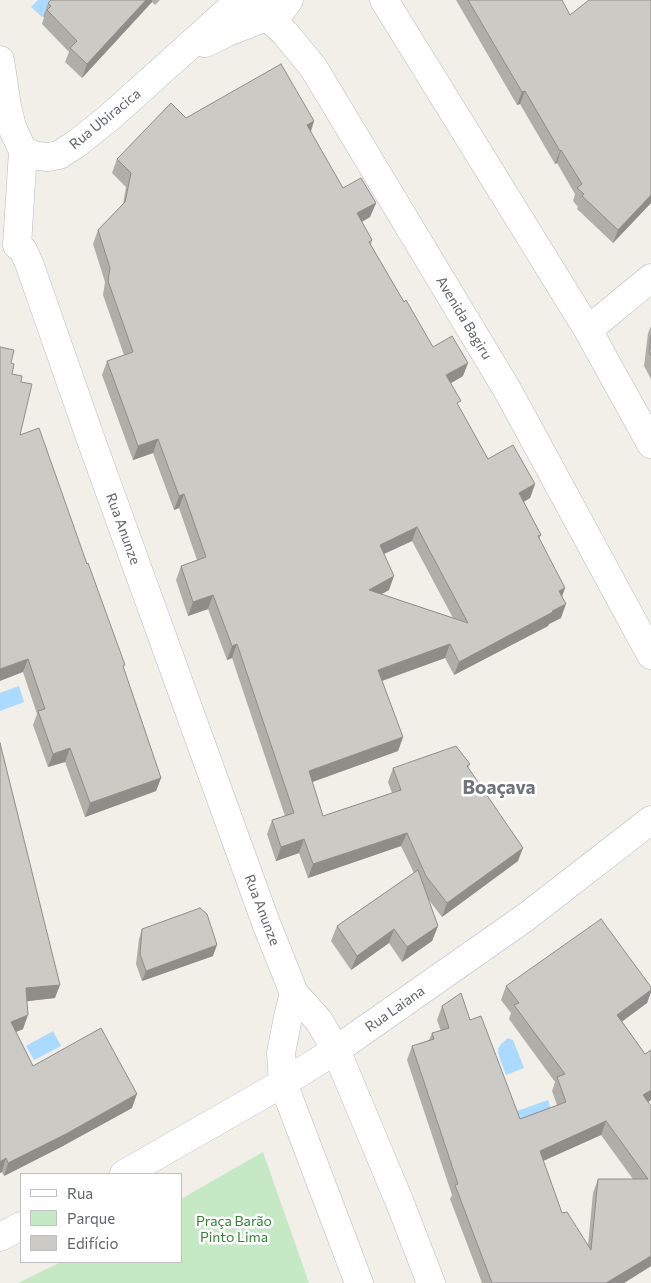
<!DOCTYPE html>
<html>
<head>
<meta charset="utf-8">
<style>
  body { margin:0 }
  #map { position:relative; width:651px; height:1283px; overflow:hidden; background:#f1efe8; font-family:Commissioner,sans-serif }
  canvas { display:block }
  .legend { position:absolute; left:20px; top:1173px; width:162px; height:90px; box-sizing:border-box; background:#fff; border:1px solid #bfc1c3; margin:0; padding:6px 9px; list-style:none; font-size:15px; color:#5f6368 }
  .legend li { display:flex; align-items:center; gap:10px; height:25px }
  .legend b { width:25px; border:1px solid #bfc1c3 }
</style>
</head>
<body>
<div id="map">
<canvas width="651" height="1283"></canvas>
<ul class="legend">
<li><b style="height:6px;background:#fff"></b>Rua</li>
<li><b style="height:14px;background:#c5e8c5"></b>Parque</li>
<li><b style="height:14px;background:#cccac5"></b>Edifício</li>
</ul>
</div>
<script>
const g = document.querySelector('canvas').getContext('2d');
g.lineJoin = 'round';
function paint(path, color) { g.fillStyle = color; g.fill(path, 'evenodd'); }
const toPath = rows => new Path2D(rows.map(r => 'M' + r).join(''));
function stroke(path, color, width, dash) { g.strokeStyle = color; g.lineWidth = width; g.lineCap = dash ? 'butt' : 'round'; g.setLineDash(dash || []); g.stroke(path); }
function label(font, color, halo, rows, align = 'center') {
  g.font = font + ' Commissioner,sans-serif'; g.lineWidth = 5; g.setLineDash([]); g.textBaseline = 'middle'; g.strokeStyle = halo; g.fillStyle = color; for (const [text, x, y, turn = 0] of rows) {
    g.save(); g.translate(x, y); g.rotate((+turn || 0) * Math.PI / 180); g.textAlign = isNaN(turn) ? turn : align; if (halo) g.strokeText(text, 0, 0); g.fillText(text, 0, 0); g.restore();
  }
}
const green = toPath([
  [263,1152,309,1283,18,1283,61,1262,181,1262,181,1199]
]);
const water = toPath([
  [38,0,59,0,42,17,31,7],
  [19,686,24,702,0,711,0,693],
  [53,1031,61,1046,34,1060,26,1046],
  [508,1038,513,1040,524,1068,506,1075,499,1056,498,1049,501,1044],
  [548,1100,553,1115,521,1126,517,1111]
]);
const minor = toPath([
  [249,0,284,32,313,67,508,391,651,655],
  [384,0,588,330,651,444],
  [205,43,228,32,281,11,289,0],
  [0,60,7,106,12,127,23,151,17,245],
  [23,151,37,156,48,157,59,155,76,144,110,117,240,0],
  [17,245,23,250,29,263,91,440,266,923,294,993,319,1021,336,1050,400,1203,431,1283],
  [588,330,651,278],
  [294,993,288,1017,281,1053,283,1083,359,1283],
  [124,1174,283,1083,336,1050,526,917,651,820],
  [0,1237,21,1226]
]);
const wall = toPath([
  [51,0,160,0,155,5,152,2,82,78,65,62,69,52,42,24,44,17,43,17,48,3],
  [456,0,562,0,651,203,613,243,577,209,578,207,573,201,575,194,557,163,555,164,520,104,517,105],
  [186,118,314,121,311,132,343,188,376,203,370,217,362,222,372,240,371,245,404,302,433,347,463,376,451,383,458,406,488,459,535,484,530,498,524,502,541,535,539,539,565,588,562,596,561,618,549,624,548,626,454,675,445,658,382,681,403,737,398,751,312,782,323,816,392,793,388,782,393,768,470,764,468,768,518,861,442,917,428,899,438,926,432,941,402,962,389,943,351,970,331,941,337,926,414,873,401,846,308,878,299,853,276,861,267,834,272,820,285,816,232,658,227,660,208,609,188,616,176,580,181,566,197,560,179,508,174,510,153,453,133,460,102,375,107,361,124,355,103,295,105,282,93,244,98,230,123,204,126,187,112,173,117,159],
  [412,541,453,618,381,594,389,590,384,554],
  [651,326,651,379,644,366,648,333],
  [11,363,12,374,21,382,20,435,87,564,124,669,161,778,156,791,85,817,65,762,48,767,33,725,37,714,23,672],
  [0,743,55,998,26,1001,23,1029,16,1032,33,1066,132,1108,61,1147,4,1176,2,1172,0,1173],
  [142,929,213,956,142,981,136,964,139,939],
  [506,986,651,987,651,992,647,1003,622,1021,645,1054,651,1050,651,1100,648,1102,651,1266,624,1283,482,1283,450,1199,452,1195,407,1060,412,1046,429,1040,432,1033,441,1031,437,1020,442,1006,470,1020,520,1119,557,1105,552,1091,555,1082,509,1019,511,1013,501,1000],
  [601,1135,633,1179,598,1179,593,1193,588,1245,562,1213,543,1161]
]);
const shadedWall = toPath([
  [146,0,152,0,152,2,82,78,87,64],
  [525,91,520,104,517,105,522,92],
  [314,121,309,135,307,125],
  [561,150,557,163,555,164,560,151],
  [651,195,651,203,613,243,618,230],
  [376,203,370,217,352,227,357,213],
  [468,363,463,376,441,389,446,375],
  [158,439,153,453,133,460,138,446],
  [535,484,530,498,514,507,519,493],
  [184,494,179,508,174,510,179,496],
  [417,527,412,541,375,558,380,545],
  [394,576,389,590,364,604,369,590],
  [565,588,560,602,559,591],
  [213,595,208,609,188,616,193,602],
  [566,604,561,618,549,624,548,626,454,675,459,662],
  [237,644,232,658,227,660,232,646],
  [450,644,445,658,373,684,378,670],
  [28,659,23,672,0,681,0,669],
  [403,737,398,751,304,785,309,771],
  [70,748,65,762,48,767,53,754],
  [161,778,156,791,85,817,90,803],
  [407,833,401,846,308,878,313,864],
  [304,839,299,853,276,861,281,847],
  [523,848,518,861,442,917,447,903],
  [438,926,432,941,402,962,407,947],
  [394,929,389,943,351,970,357,956],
  [217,945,213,956,142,981,146,971],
  [60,985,55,998,21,1002,26,988],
  [651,990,651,992,647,1003,612,1029,617,1015],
  [28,1015,23,1029,6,1036,11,1022],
  [651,1090,651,1100,638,1109,643,1095],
  [137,1094,132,1108,61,1147,4,1176,8,1163],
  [606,1121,601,1135,534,1165,540,1151],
  [6,1158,2,1172,0,1173,0,1162],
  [651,1249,651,1266,624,1283,606,1283]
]);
const building = toPath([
  [51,0,146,0,87,64,70,48,77,41,47,10,51,6,48,3,51,0],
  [468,0,562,0,570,15,589,0,651,0,651,195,618,230,582,196,584,194,577,188,582,184,561,150,560,151,525,91,522,92,468,0],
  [281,64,314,121,307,125,343,188,361,178,376,203,357,213,372,240,369,242,404,302,406,300,433,347,452,336,468,363,446,375,461,401,457,403,488,459,513,445,535,484,519,493,541,535,538,536,565,588,559,591,566,604,552,611,553,612,459,662,450,644,378,670,403,737,309,771,323,816,401,790,393,768,456,746,470,764,467,766,523,848,447,903,426,876,407,833,313,864,304,839,281,847,272,820,294,813,237,644,232,646,213,595,193,602,181,566,206,557,184,494,179,496,158,439,138,446,107,361,133,352,108,281,110,268,98,230,125,202,131,173,117,159,171,103,186,118,281,64],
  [417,527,468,623,369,590,394,576,380,545,417,527],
  [651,336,651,356,649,352,651,336],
  [0,347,14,350,11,363,14,364,12,374,22,376,21,382,32,384,20,435,39,428,87,564,88,563,125,665,123,666,161,778,90,803,70,748,53,754,38,711,45,709,28,659,0,669,0,347],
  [0,743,60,985,26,988,28,1015,11,1022,33,1066,101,1028,137,1094,66,1134,8,1163,6,1158,0,1162,0,743],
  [418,870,438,926,407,947,394,929,357,956,337,926,418,870],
  [200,908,207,914,217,945,146,971,140,954,142,929,200,908],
  [601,919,651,987,651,990,617,1015,645,1054,651,1050,651,1090,643,1095,651,1106,651,1256,606,1283,492,1283,455,1185,458,1184,412,1046,434,1039,432,1033,449,1028,442,1006,461,993,470,1020,481,1016,520,1119,566,1102,557,1077,565,1074,514,1005,519,1003,506,986,601,919],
  [606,1121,648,1179,598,1179,591,1250,567,1212,562,1213,540,1151,606,1121]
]);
const streetNames = [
  ["Rua Ubiracica",105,119,-39],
  ["Avenida Bagiru",464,318,59],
  ["Rua Anunze",123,529,70],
  ["Rua Anunze",262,910,69],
  ["Rua Laiana",395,1009,-35]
];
const parkNames = [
  ["Praça Barão",234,1221],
  ["Pinto Lima",234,1237]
];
const districtNames = [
  ["Boaçava",499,788]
];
paint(green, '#c5e8c5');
paint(water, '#aadaff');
stroke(minor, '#b5b8bc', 29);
stroke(minor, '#fff', 28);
paint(wall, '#afaea9');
paint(shadedWall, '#8f8d8a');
paint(building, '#cccac5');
stroke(building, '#8f8d8a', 1);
label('14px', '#5f6368', '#fff', streetNames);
label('14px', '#348238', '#fff', parkNames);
label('bold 19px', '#70757a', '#fff', districtNames);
</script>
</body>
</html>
